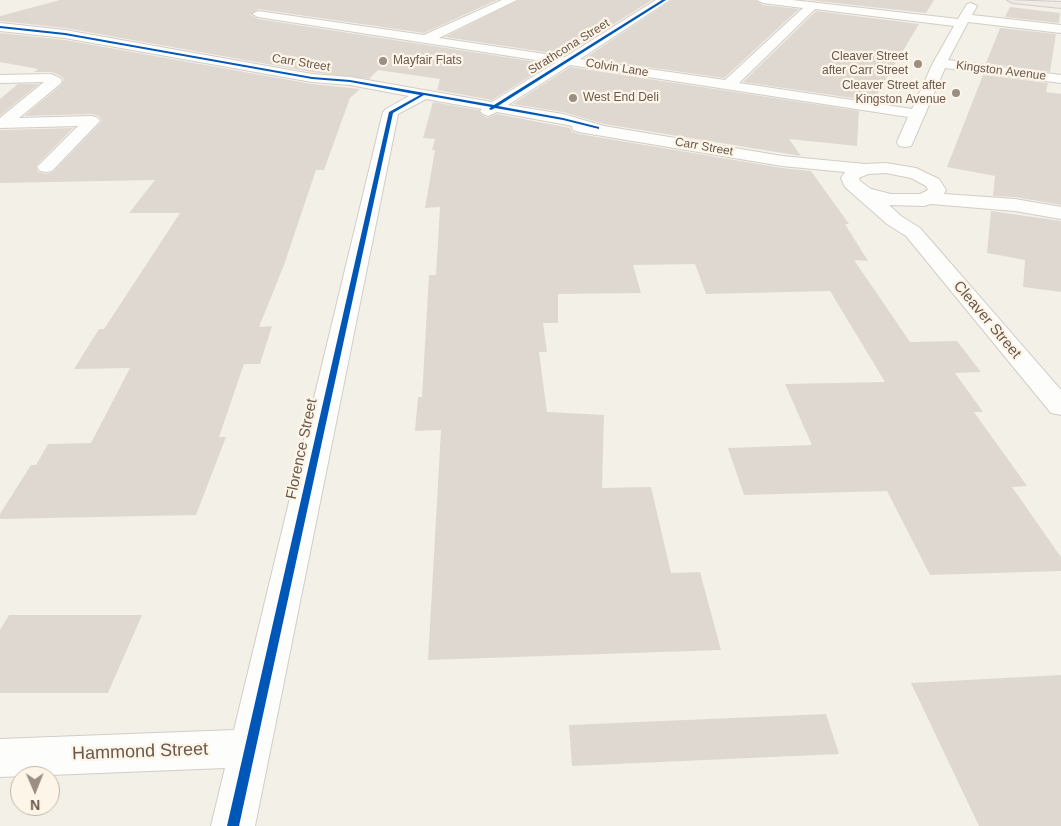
<!DOCTYPE html>
<html>
<head>
<meta charset="utf-8">
<style>
  body { margin:0 }
  #map { position:relative; width:1061px; height:826px; overflow:hidden; background:#f3f0e8; font-family:Arial,sans-serif }
  canvas { display:block }
  .north { position:absolute; left:10px; top:766px; width:50px; height:50px; box-sizing:border-box; background:#fcf5e8; border:1px solid #c2b7aa; border-radius:50%; rotate:179deg; font-size:14px; font-weight:700; line-height:20px; text-align:center; color:#6c594d }
  .north::after { content:''; display:block; margin:auto; width:18px; height:22px; background:#9b8e83; clip-path:polygon(50% 0,100% 100%,50% 72%,0 100%) }
</style>
</head>
<body>
<div id="map">
<canvas width="1061" height="826"></canvas>
<div class="north">N</div>
</div>
<script>
const g = document.querySelector('canvas').getContext('2d');
g.lineJoin = 'round';
function paint(path, color) { g.fillStyle = color; g.fill(path, 'evenodd'); }
const toPath = rows => new Path2D(rows.map(r => 'M' + r).join(''));
function stroke(path, color, width, dash) { g.strokeStyle = color; g.lineWidth = width; g.lineCap = dash ? 'butt' : 'round'; g.setLineDash(dash || []); g.stroke(path); }
function label(font, color, halo, rows, align = 'center') {
  g.font = font + ' Arial,sans-serif'; g.lineWidth = 4.5; g.setLineDash([]); g.textBaseline = 'middle'; g.strokeStyle = halo; g.fillStyle = color; for (const [text, x, y, turn = 0] of rows) {
    g.save(); g.translate(x, y); g.rotate((+turn || 0) * Math.PI / 180); g.textAlign = isNaN(turn) ? turn : align; if (halo) g.strokeText(text, 0, 0); g.fillText(text, 0, 0); g.restore();
  }
}
const building = toPath([
  [60,0,497,0,424,33,258,9,250,15,258,19,550,64,492,100,437,90,440,79,378,70,369,79,312,72,65,28,0,21,0,16],
  [519,0,652,0,565,55,445,37],
  [672,0,755,0,763,5,799,9,724,78,585,58],
  [808,0,934,0,926,13],
  [1010,7,1060,13,1059,23,1005,17],
  [816,11,919,24,873,101,743,82],
  [1000,28,1056,34,1050,72,986,63],
  [0,33,65,40,312,84,360,89,350,98,324,170,316,170,284,265,259,327,272,326,260,364,244,364,219,437,226,437,196,515,0,519,0,514,31,465,36,465,48,444,91,443,130,368,74,369,99,329,104,329,180,213,129,213,155,180,0,183,0,130,73,128,36,166,38,172,46,174,53,172,102,121,99,116,92,114,24,116,61,85,64,80,61,76,52,72,34,72,38,69,0,62],
  [570,67,866,112,859,111,857,146,789,139,801,156,604,124,563,112,513,104],
  [983,75,1048,83,1046,92,1061,94,1061,205,1015,197,993,196,995,176,947,167],
  [18,84,39,84,0,116,0,99],
  [433,102,478,110,482,115,487,118,497,114,570,128,572,132,579,134,782,168,811,171,849,224,845,224,868,261,854,260,910,342,957,341,981,372,955,373,983,412,974,412,1027,486,1012,487,1061,557,1061,571,930,575,887,491,744,495,728,448,812,445,785,384,885,382,830,291,706,294,695,264,633,265,641,293,558,294,558,323,543,323,547,352,539,352,547,412,604,415,602,488,651,487,671,573,700,572,721,650,428,660,441,430,415,431,418,397,422,397,429,275,436,275,440,207,425,208,435,150,432,150,435,139,423,138],
  [991,211,1061,221,1061,292,1023,287,1025,260,987,253],
  [9,615,142,615,108,693,0,693,0,630],
  [1061,675,1061,826,979,826,911,683],
  [826,714,839,754,572,766,569,725]
]);
const minor = toPath([
  [502,0,517,0,439,38,565,57,656,0,670,0,580,59,725,80,803,8,763,3,757,0,792,0,958,19,967,4,971,3,977,6,972,15,1061,25,1061,33,968,22,948,60,1061,75,1061,83,945,68,913,142,911,146,905,147,899,146,897,142,908,117,570,65,508,105,563,114,604,126,782,156,865,164,886,163,916,168,939,179,946,190,944,194,1015,199,1061,207,1061,219,1015,211,931,204,924,206,889,205,901,216,920,228,1061,390,1061,415,1051,413,906,236,887,224,845,187,841,178,845,172,782,166,579,132,573,130,572,126,562,124,497,112,488,116,483,114,480,111,482,109,426,99,398,114,255,826,211,826,225,768,0,777,0,739,234,730,383,112,386,109,409,96,350,85,312,82,65,38,0,31,0,23,65,30,312,74,350,77,492,102,555,63,258,17,252,14,258,11,424,35,502,0],
  [815,9,954,26,933,63,912,109,739,83,815,9],
  [886,173,911,178,926,186,928,190,920,194,891,194,871,189,860,181,859,178,868,174,886,173],
  [51,74,60,78,62,81,60,84,19,118,92,116,98,118,100,121,52,171,46,172,40,171,37,167,78,126,0,128,0,118,44,82,0,83,0,75,51,74]
]);
const major = toPath([
  [1007,0,1061,2,1061,8,1013,3,1007,0]
]);
const cycleway = toPath([
  [662,0,666,0,498,106,563,118,599,127,599,129,563,120,495,108,491,110,489,109,491,107,424,95,393,113,239,826,227,826,389,112,420,95,350,82,312,79,65,35,0,28,0,26,65,33,312,77,350,80,494,105,662,0]
]);
const markers = [
  [383,61,5,"#9b8e83"],
  [918,64,5,"#9b8e83"],
  [956,93,5,"#9b8e83"],
  [573,98,5,"#9b8e83"]
];
const farStreetnames = [
  ["Strathcona Street",569,47,-32],
  ["Carr Street",301,63,9],
  ["Colvin Lane",617,68,9],
  ["Kingston Avenue",1001,71,7],
  ["Carr Street",704,147,10]
];
const farPoinames = [
  ["Cleaver Street",908,57],
  ["after Carr Street",908,71],
  ["Mayfair Flats",393,61,"left"],
  ["Cleaver Street after",946,86],
  ["Kingston Avenue",946,100],
  ["West End Deli",583,98,"left"]
];
const streetNames = [
  ["Cleaver Street",987,320,50],
  ["Florence Street",302,449,-78]
];
const nearStreetnames = [
  ["Hammond Street",140,752,-2]
];
paint(building, '#dfd8d1');
stroke(minor, '#d2cdc7', 2);
stroke(major, '#d2cbc6', 2);
paint(minor, '#fdfdfc');
paint(major, '#f0ece5');
paint(cycleway, '#0057b8');
for (const [x, y, r, color] of markers) { const dot = new Path2D(); dot.arc(x, y, r, 0, 2 * Math.PI); g.fillStyle = color; g.fill(dot); stroke(dot, '#fcf5e8', 2); }
label('12px', '#6c594d', '#fcf5e8', farStreetnames);
label('12px', '#6c594d', '#fcf5e8', farPoinames, 'right');
label('15px', '#6c594d', '#fcf5e8', streetNames);
label('18px', '#6c594d', '#fcf5e8', nearStreetnames);
</script>
</body>
</html>
